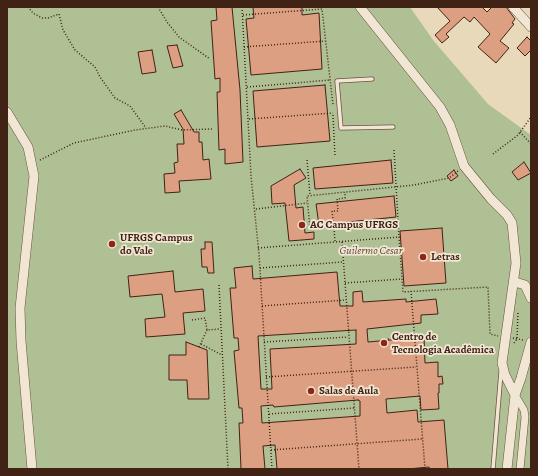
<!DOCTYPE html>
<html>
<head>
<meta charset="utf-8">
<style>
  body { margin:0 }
  #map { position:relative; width:538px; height:476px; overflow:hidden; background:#e9d9bb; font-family:Alegreya,serif }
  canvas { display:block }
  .frame { position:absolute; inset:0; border:8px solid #412316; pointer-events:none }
</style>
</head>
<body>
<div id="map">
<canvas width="538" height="476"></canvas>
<div class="frame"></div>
</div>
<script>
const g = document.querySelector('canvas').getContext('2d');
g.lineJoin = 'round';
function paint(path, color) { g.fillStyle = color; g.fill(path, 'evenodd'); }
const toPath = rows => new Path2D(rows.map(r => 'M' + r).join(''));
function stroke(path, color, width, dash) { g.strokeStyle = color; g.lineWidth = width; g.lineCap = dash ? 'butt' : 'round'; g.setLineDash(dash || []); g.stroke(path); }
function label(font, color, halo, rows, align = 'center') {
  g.font = font + ' Alegreya,serif'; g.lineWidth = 3.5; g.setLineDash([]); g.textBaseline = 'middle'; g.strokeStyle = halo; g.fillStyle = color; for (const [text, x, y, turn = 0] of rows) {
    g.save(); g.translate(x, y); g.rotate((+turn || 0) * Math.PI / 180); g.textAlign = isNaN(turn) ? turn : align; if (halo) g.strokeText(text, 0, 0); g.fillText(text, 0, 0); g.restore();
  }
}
const green = toPath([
  [7,7,410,7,433,40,488,104,531,135,531,469,7,469]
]);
const building = toPath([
  [216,7,232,7,240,90,243,162,225,164,225,149,219,150,217,92,220,92,220,78,215,79,211,21,217,20,216,7],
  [253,7,302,7,302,15,319,13,322,69,251,75,246,19,254,18,253,7],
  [437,7,482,7,487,12,492,7,506,7,515,19,512,23,514,24,500,41,509,48,496,63,478,47,490,34,474,17,470,22,464,17,446,34,449,37,442,43,435,35,450,21,437,7],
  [527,37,531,41,531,50,525,56,517,48,527,37],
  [177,45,183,66,173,68,167,46,177,45],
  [152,50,156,72,142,74,138,52,152,50],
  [325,85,330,141,257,147,253,91,325,85],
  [181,110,194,132,199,132,199,142,202,142,203,160,209,159,211,179,179,181,180,192,165,193,164,174,175,173,174,163,178,162,177,144,184,144,183,129,174,114,181,110],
  [391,160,393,183,315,189,313,168,391,160],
  [524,162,531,173,518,180,512,172,524,162],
  [300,169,306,178,294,185,296,208,303,207,305,233,314,232,314,239,289,241,285,203,272,204,271,186,300,169],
  [454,170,458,176,451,181,447,176,454,170],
  [394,196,396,217,319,225,316,204,394,196],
  [442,228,446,283,404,286,400,231,442,228],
  [205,242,212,242,214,273,208,273,207,267,202,267,201,249,205,249,205,242],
  [252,266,253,279,337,272,340,306,353,306,353,292,362,291,363,302,406,299,406,302,436,299,438,314,421,315,421,323,367,329,368,342,424,337,425,363,438,362,438,377,442,376,443,384,439,384,439,393,438,393,439,409,421,410,420,396,386,399,387,413,417,410,418,422,444,420,448,469,430,469,429,467,408,469,277,469,275,445,263,446,265,469,241,469,239,423,243,423,242,408,239,408,234,351,239,350,238,338,234,338,230,288,236,288,234,268,252,266],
  [356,330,356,344,270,349,272,389,261,389,258,336,356,330],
  [358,400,360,401,360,416,262,423,261,406,273,405,274,407,358,400],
  [173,271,175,292,203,289,205,311,183,313,185,334,146,337,145,319,165,317,162,294,130,297,128,276,173,271],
  [186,342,207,350,209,399,188,399,187,380,169,380,169,355,186,355,186,342]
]);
const path = toPath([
  [28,7,33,13,42,18,48,18,59,14,63,30,75,50,95,67,100,77,115,98,130,106,146,128],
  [158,7,167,22,179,37,210,59],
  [242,7,251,176,259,254,272,469],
  [243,15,322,9,333,105],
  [244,47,325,41],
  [247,87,330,80],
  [333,115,335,157],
  [249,119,333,113],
  [520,132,531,144],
  [394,150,399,237],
  [493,154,518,135,531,117],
  [40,160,74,143,135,130,165,126,182,130,212,129],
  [307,160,310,195],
  [458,171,449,178,414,185,307,196,310,229,334,227,335,242,399,237,403,292,488,287,490,334,498,336],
  [256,209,307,203],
  [334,227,332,211,338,211,337,199,345,198,345,192],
  [342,242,359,469],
  [258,248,335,242],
  [260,268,343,262],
  [345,283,402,279],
  [219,285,228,469],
  [411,291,425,469],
  [262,306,346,300],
  [192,320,205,318,207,330,220,329],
  [513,338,523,340],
  [382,340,414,335],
  [264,342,348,337],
  [514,343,517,339,518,312],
  [201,344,222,355],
  [199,347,207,330],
  [266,377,416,367],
  [269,414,354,408],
  [271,450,422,439]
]);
const service = toPath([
  [372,79,337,81,341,128,393,127],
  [493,469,501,372]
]);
const minor = toPath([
  [515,395,524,410,525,417,520,469]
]);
const tertiary = toPath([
  [360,7,440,107,450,125,464,166,491,199,507,215,512,223,516,263,502,363,505,375,515,395],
  [513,7,531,27],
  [7,112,28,147,34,176,20,308,21,341,32,469],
  [515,282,525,285,531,298],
  [507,469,515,395,521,378,531,342]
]);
const markers = [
  [302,225,4,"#8f2418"],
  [112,244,4,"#8f2418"],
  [423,257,4,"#8f2418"],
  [384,343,4,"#8f2418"],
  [311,391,4,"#8f2418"]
];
const poiNames = [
  ["AC Campus UFRGS",310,225],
  ["UFRGS Campus",120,238],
  ["do Vale",120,251],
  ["Letras",431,257],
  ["Centro de",392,337],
  ["Tecnologia Acadêmica",392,350],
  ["Salas de Aula",319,391]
];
const parkNames = [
  ["Guilermo Cesar",371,251]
];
paint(green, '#b0c095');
paint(building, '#dc9f81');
stroke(building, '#412316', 1);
stroke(service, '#6b503f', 5);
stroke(minor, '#6b503f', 8);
stroke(tertiary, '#6b503f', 10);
stroke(path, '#412316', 1.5, [1, 2]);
stroke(service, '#f1e6d3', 3.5);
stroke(minor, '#f1e6d3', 7);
stroke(tertiary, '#f1e6d3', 9);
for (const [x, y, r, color] of markers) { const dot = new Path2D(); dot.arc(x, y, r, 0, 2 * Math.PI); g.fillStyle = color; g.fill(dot); stroke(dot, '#f1e6d3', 1.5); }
label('bold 11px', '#412316', '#f1e6d3', poiNames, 'left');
label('italic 11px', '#5d4a36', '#f1e6d3', parkNames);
</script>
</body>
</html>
